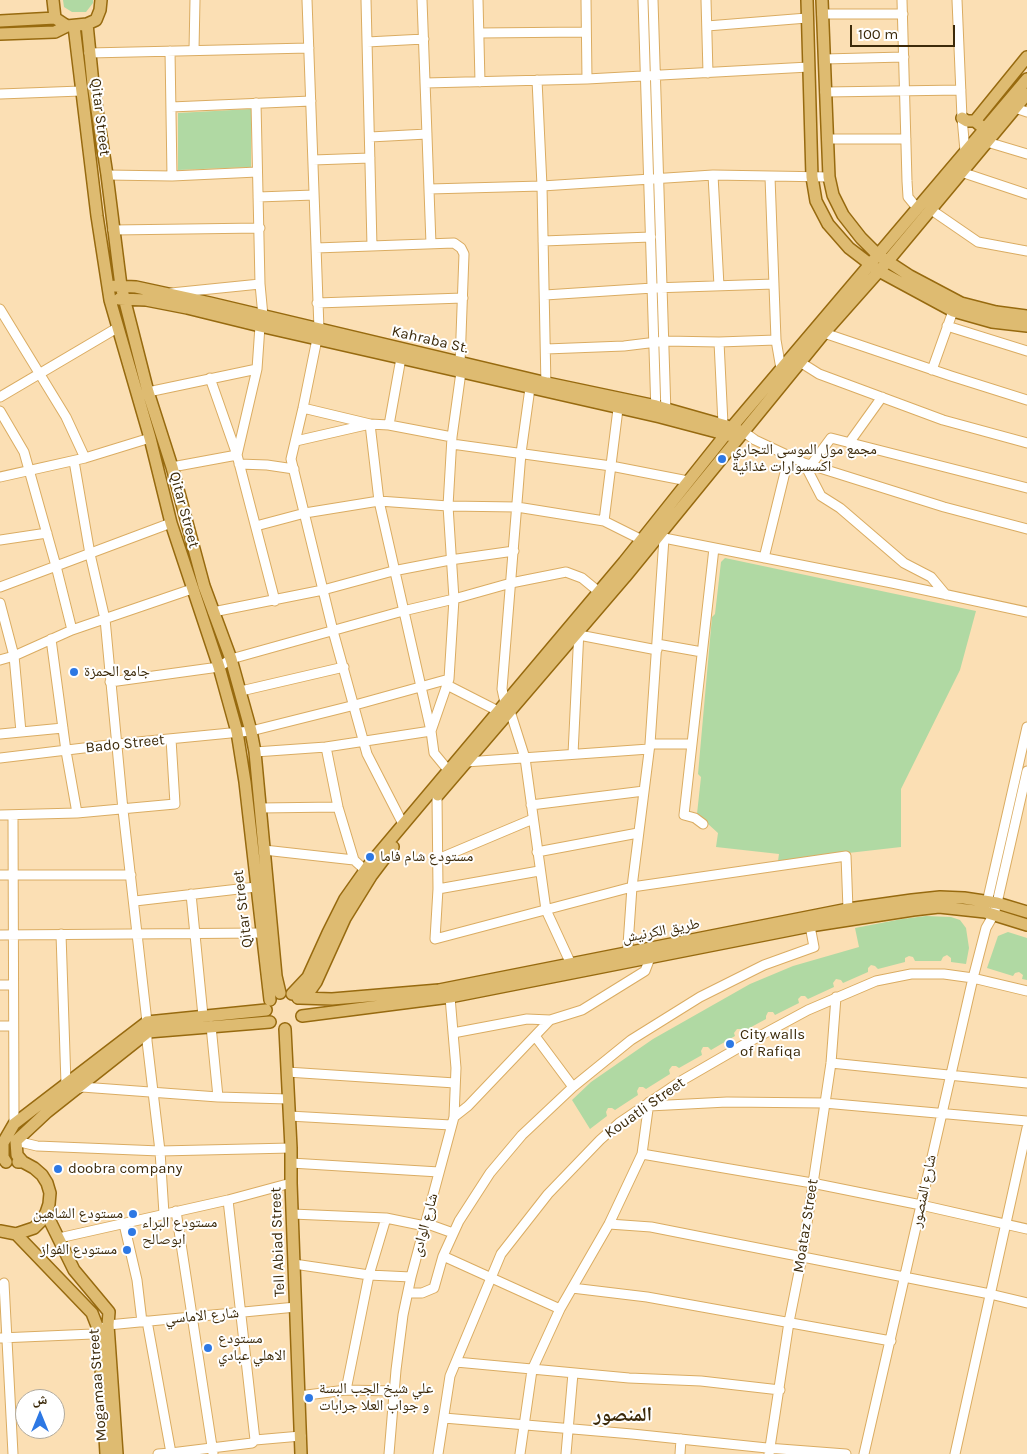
<!DOCTYPE html>
<html>
<head>
<meta charset="utf-8">
<style>
  body { margin:0 }
  #map { position:relative; width:1027px; height:1454px; overflow:hidden; background:#fbdfb4; font-family:Karla,"Noto Naskh Arabic",sans-serif }
  canvas { display:block }
  .north { position:absolute; left:15px; top:1389px; width:50px; height:50px; box-sizing:border-box; background:#fff; border:1px solid #b1aa9d; border-radius:50%; rotate:0deg; font-size:14px; font-weight:700; line-height:20px; text-align:center; color:#3c2a0a }
  .north::after { content:''; display:block; margin:auto; width:18px; height:22px; background:#2d78e4; clip-path:polygon(50% 0,100% 100%,50% 72%,0 100%) }
  .scale { position:absolute; left:850px; top:25px; width:105px; height:22px; box-sizing:border-box; border:2px solid #3c2a0a; border-top:0; padding-left:6px; font-size:15px; line-height:18px; white-space:nowrap; color:#3c2a0a; -webkit-text-stroke:4px #fff; paint-order:stroke }
</style>
</head>
<body>
<div id="map">
<canvas width="1027" height="1454"></canvas>
<div class="north">ش</div>
<div class="scale">100 m</div>
</div>
<script>
const g = document.querySelector('canvas').getContext('2d');
g.lineJoin = 'round';
function paint(path, color) { g.fillStyle = color; g.fill(path, 'evenodd'); }
const toPath = rows => new Path2D(rows.map(r => 'M' + r).join(''));
function stroke(path, color, width, dash) { g.strokeStyle = color; g.lineWidth = width; g.lineCap = dash ? 'butt' : 'round'; g.setLineDash(dash || []); g.stroke(path); }
function label(font, color, halo, rows, align = 'center') {
  g.font = font + ' Karla,"Noto Naskh Arabic",sans-serif'; g.lineWidth = 4; g.setLineDash([]); g.textBaseline = 'middle'; g.strokeStyle = halo; g.fillStyle = color; for (const [text, x, y, turn = 0] of rows) {
    g.save(); g.translate(x, y); g.rotate((+turn || 0) * Math.PI / 180); g.textAlign = isNaN(turn) ? turn : align; if (halo) g.strokeText(text, 0, 0); g.fillText(text, 0, 0); g.restore();
  }
}
const green = toPath([
  [63,0,93,0,93,3,86,12,72,12,64,7],
  [251,109,251,167,178,170,178,113],
  [725,558,976,611,960,670,901,789,901,847,778,861,779,854,716,847,718,833,697,814,701,777,698,774,712,617,715,614,721,562],
  [926,916,951,917,960,920,966,928,969,948,966,964,951,962,951,958,947,955,943,957,941,961,915,961,913,957,909,956,905,958,905,962,878,969,875,966,871,965,868,968,868,972,843,983,841,980,836,979,833,983,834,987,808,999,805,996,801,996,798,999,799,1003,775,1015,773,1012,768,1012,766,1016,766,1019,744,1031,741,1029,737,1029,734,1033,735,1036,711,1050,708,1047,703,1047,701,1051,702,1055,679,1068,676,1066,672,1066,669,1070,670,1074,646,1089,643,1087,639,1087,637,1091,638,1095,615,1110,612,1108,608,1108,606,1112,607,1116,590,1129,572,1100,591,1082,653,1039,750,984,793,966,859,947,855,928,902,919],
  [1008,932,1027,938,1027,980,1022,979,1023,975,1019,972,1015,973,1013,976,987,968,998,936]
]);
const minor = toPath([
  [307,0,319,329,303,408,291,459,333,631,367,754,403,824],
  [366,0,372,246],
  [422,0,431,244],
  [478,0,480,82],
  [586,0,587,79],
  [643,0,656,412],
  [653,0,666,413],
  [706,0,708,73],
  [902,0,907,181,908,197,917,208],
  [957,0,962,118,965,151],
  [822,14,903,14],
  [707,26,807,18],
  [479,33,586,32],
  [367,42,424,39],
  [194,50,195,0],
  [170,51,172,176],
  [89,53,309,48],
  [824,59,904,57],
  [537,80,542,186,546,387],
  [425,83,587,79,809,67],
  [825,92,961,90],
  [0,94,81,91],
  [171,107,311,101],
  [1015,108,1027,112],
  [370,137,427,134],
  [827,139,906,139],
  [987,142,1027,154],
  [313,160,370,158],
  [961,172,1027,194],
  [107,175,172,176,257,172],
  [713,175,719,286],
  [770,177,776,340,781,369],
  [429,189,542,186,713,175,829,177],
  [258,197,314,195],
  [930,209,978,242,1027,251],
  [113,230,260,228],
  [543,241,651,237],
  [171,293,260,284],
  [545,295,653,288,774,284],
  [317,303,463,298],
  [0,309,66,417,85,458],
  [947,326,1027,351],
  [824,333,951,376,1027,400],
  [719,342,723,424],
  [546,349,624,346,665,341,719,342,776,340],
  [800,362,819,374,943,420,1027,443],
  [932,370,953,311],
  [210,378,237,455,275,601],
  [148,392,257,369],
  [0,397,117,328],
  [303,408,370,424,379,501,431,731,434,753,448,770],
  [0,411,24,452,56,566,72,630],
  [389,425,401,358],
  [744,432,755,440,804,463,944,507,1027,529],
  [296,441,370,424,389,425,452,437],
  [849,443,882,397],
  [452,444,611,466,688,481],
  [74,461,90,554,105,619,123,810,147,1022,147,1041,160,1151,164,1214],
  [804,463,821,496,840,508,904,563,931,577,946,595],
  [239,464,267,465,294,469],
  [811,465,831,438,1027,488],
  [172,467,237,455,257,369,260,326,263,316,260,284,256,103],
  [0,477,85,458,150,438],
  [604,521,618,409],
  [256,526,305,513,379,501,448,506,517,507,604,521,642,540,646,543],
  [664,538,892,583,1027,612],
  [0,540,47,533],
  [764,558,789,456],
  [0,587,171,523],
  [0,603,14,656,21,732],
  [213,612,323,590,393,571,450,560,514,551],
  [579,635,657,650],
  [51,639,66,751,77,813],
  [657,644,702,652],
  [0,660,14,656,72,630,192,589],
  [110,682,219,667,231,659,403,611,454,599,511,583,566,572,582,578,599,592],
  [447,685,498,711],
  [241,691,344,667],
  [505,703,502,689,521,453,530,388],
  [510,711,525,758,546,910,571,964],
  [0,734,63,728],
  [650,744,692,744],
  [326,747,338,807,354,860,365,870],
  [255,752,326,747,431,731,449,679,454,599,448,506,452,437,461,372,460,363,464,254,461,248,454,243,316,248],
  [573,754,579,630],
  [0,758,117,744,251,731,355,705,449,679],
  [466,762,649,749],
  [437,796,438,889,435,939,632,887,846,856,848,909],
  [531,805,644,791],
  [260,808,338,807],
  [0,815,77,813,175,804,171,739],
  [13,815,14,1124],
  [703,824,695,818,684,815,714,548],
  [264,850,354,860],
  [537,852,638,833],
  [438,859,533,819],
  [0,875,131,875],
  [438,889,539,871],
  [191,894,203,1016],
  [135,901,256,887],
  [986,907,1027,727],
  [61,934,66,1084],
  [0,935,261,933],
  [627,959,632,887,650,744,664,538,658,528],
  [0,985,13,985],
  [0,1026,13,1026],
  [211,1026,218,1097],
  [453,1033,527,1019,550,1020],
  [535,1036,573,1087],
  [831,1063,1027,1083],
  [287,1072,455,1083],
  [77,1089,82,1087,218,1097,288,1099],
  [649,1106,727,1102,824,1103,1027,1121],
  [289,1116,451,1125],
  [454,1117,468,1106,550,1020,582,1010,645,971,650,958],
  [16,1141,37,1146,160,1151,291,1148],
  [642,1154,812,1183,921,1205,1027,1229],
  [291,1163,439,1172],
  [176,1211,213,1453],
  [292,1214,386,1218],
  [425,1223,453,1233],
  [124,1224,137,1280,142,1322],
  [609,1224,651,1227,990,1294,1027,1303],
  [59,1238,228,1200,291,1183],
  [443,1256,560,1309],
  [294,1264,369,1275,411,1277],
  [4,1283,13,1454],
  [572,1288,647,1297,891,1341],
  [408,1293,422,1293,434,1288,443,1256,459,1221,490,1173,522,1135,573,1087,631,1040,700,997,764,965,814,947,810,926],
  [147,1321,171,1453,158,1454],
  [0,1338,93,1334,108,1325,296,1307],
  [456,1362,629,1378,701,1381,780,1390],
  [346,1390,369,1275,386,1218,425,1226],
  [299,1396,346,1390,394,1391],
  [444,1418,632,1434,767,1448,846,1454],
  [255,1440,301,1436],
  [171,1453,252,1443,255,1440,228,1200],
  [389,1454,396,1370,403,1315,411,1277,454,1117,456,1068,450,997],
  [438,1454,450,1376,501,1254,548,1194,600,1140,619,1123,681,1081,745,1044,808,1010,876,981,911,974,944,974,973,978,1027,991],
  [520,1454,532,1370,560,1309,609,1224,642,1154,649,1102],
  [566,1454,573,1373],
  [680,1454,681,1439],
  [769,1454,789,1322,802,1257,831,1063,836,997],
  [864,1454,973,978,986,928,994,914,997,903,1027,771],
  [955,1454,1027,1128]
]);
const major = toPath([
  [53,0,55,18,67,26,87,24,96,20,100,10,101,0],
  [807,0,812,177,816,201,828,224,849,248,879,271,953,311,992,322,1027,326],
  [822,0,829,177,833,195,843,215,861,238,878,255,910,276,961,303,996,312,1027,316],
  [0,21,55,18],
  [87,24,93,84,107,175,121,286,148,392,172,467,204,586,231,659,251,731,255,752,276,976,280,993],
  [74,26,97,216,110,300,150,438,171,523,219,667,237,732,245,782,270,1000],
  [0,34,55,32,67,26],
  [962,118,967,121,975,121,981,126],
  [975,121,1027,57],
  [115,286,136,287,210,303,547,383,656,406,737,429],
  [119,299,146,300,187,308,260,326,660,417,732,436],
  [438,795,625,577,824,333,887,262,1027,94],
  [292,994,308,977,328,933,345,899,369,865,624,562,726,434,1027,79],
  [298,998,309,992,316,982,345,918,371,876,393,847],
  [300,998,332,999,439,990,848,909,912,900,940,897,964,898,997,903,1027,912],
  [302,1016,450,997,810,926,913,910,939,907,985,912,1027,925],
  [285,1029,291,1148,291,1183,301,1454],
  [6,1162,3,1157,3,1143,14,1124,147,1022,266,1010],
  [23,1162,17,1155,16,1141,47,1112,148,1032,270,1022],
  [46,1213,74,1270,109,1312,108,1325,117,1454],
  [0,1231,16,1234,34,1228,41,1221,46,1213,49,1204,50,1193,47,1183,42,1175,34,1168,23,1162,18,1162],
  [16,1234,92,1313,99,1331,106,1454]
]);
const markers = [
  [722,459,5,"#2d78e4"],
  [74,672,5,"#2d78e4"],
  [370,857,5,"#2d78e4"],
  [730,1044,5,"#2d78e4"],
  [58,1169,5,"#2d78e4"],
  [133,1214,5,"#2d78e4"],
  [132,1232,5,"#2d78e4"],
  [127,1250,5,"#2d78e4"],
  [208,1348,5,"#2d78e4"],
  [309,1398,5,"#2d78e4"]
];
const streetNames = [
  ["Qitar Street",100,117,83],
  ["Kahraba St.",430,340,13],
  ["Qitar Street",184,510,75],
  ["Bado Street",125,744,-6],
  ["Qitar Street",243,909,-97],
  ["طريق الكرنيش",661,931,-11],
  ["Kouatli Street",645,1108,-35],
  ["شارع المنصور",924,1191,-78],
  ["شارع الوادى",425,1225,-75],
  ["Moataz Street",806,1226,-81],
  ["Tell Abiad Street",278,1242,-92],
  ["شارع الاماسي",202,1316,-5],
  ["Mogamaa Street",98,1385,-94]
];
const poiNames = [
  ["مجمع مول الموسى التجاري",732,450],
  ["اكسسوارات غذائية",732,467],
  ["جامع الحمزة",84,672],
  ["مستودع شام فاما",380,857],
  ["City walls",740,1035],
  ["of Rafiqa",740,1052],
  ["doobra company",68,1169],
  ["مستودع الشاهين",123,1214,"right"],
  ["مستودع البراء",142,1223],
  ["ابوصالح",142,1240],
  ["مستودع الفواز",117,1250,"right"],
  ["مستودع",218,1339],
  ["الاهلي عبادي",218,1356],
  ["علي شيخ الجب البسة",319,1389],
  ["و جواب العلا جرابات",319,1406]
];
const districtNames = [
  ["المنصور",623,1415]
];
paint(green, '#b0d9a3');
stroke(minor, '#daac62', 11);
stroke(major, '#976a0f', 14);
stroke(minor, '#fff', 9);
stroke(major, '#debb71', 11);
for (const [x, y, r, color] of markers) { const dot = new Path2D(); dot.arc(x, y, r, 0, 2 * Math.PI); g.fillStyle = color; g.fill(dot); stroke(dot, '#fff', 2); }
label('15px', '#3c2a0a', '#fff', streetNames);
label('15px', '#3c2a0a', '#fff', poiNames, 'left');
label('bold 20px', '#3c2a0a', '#fff', districtNames);
</script>
</body>
</html>
